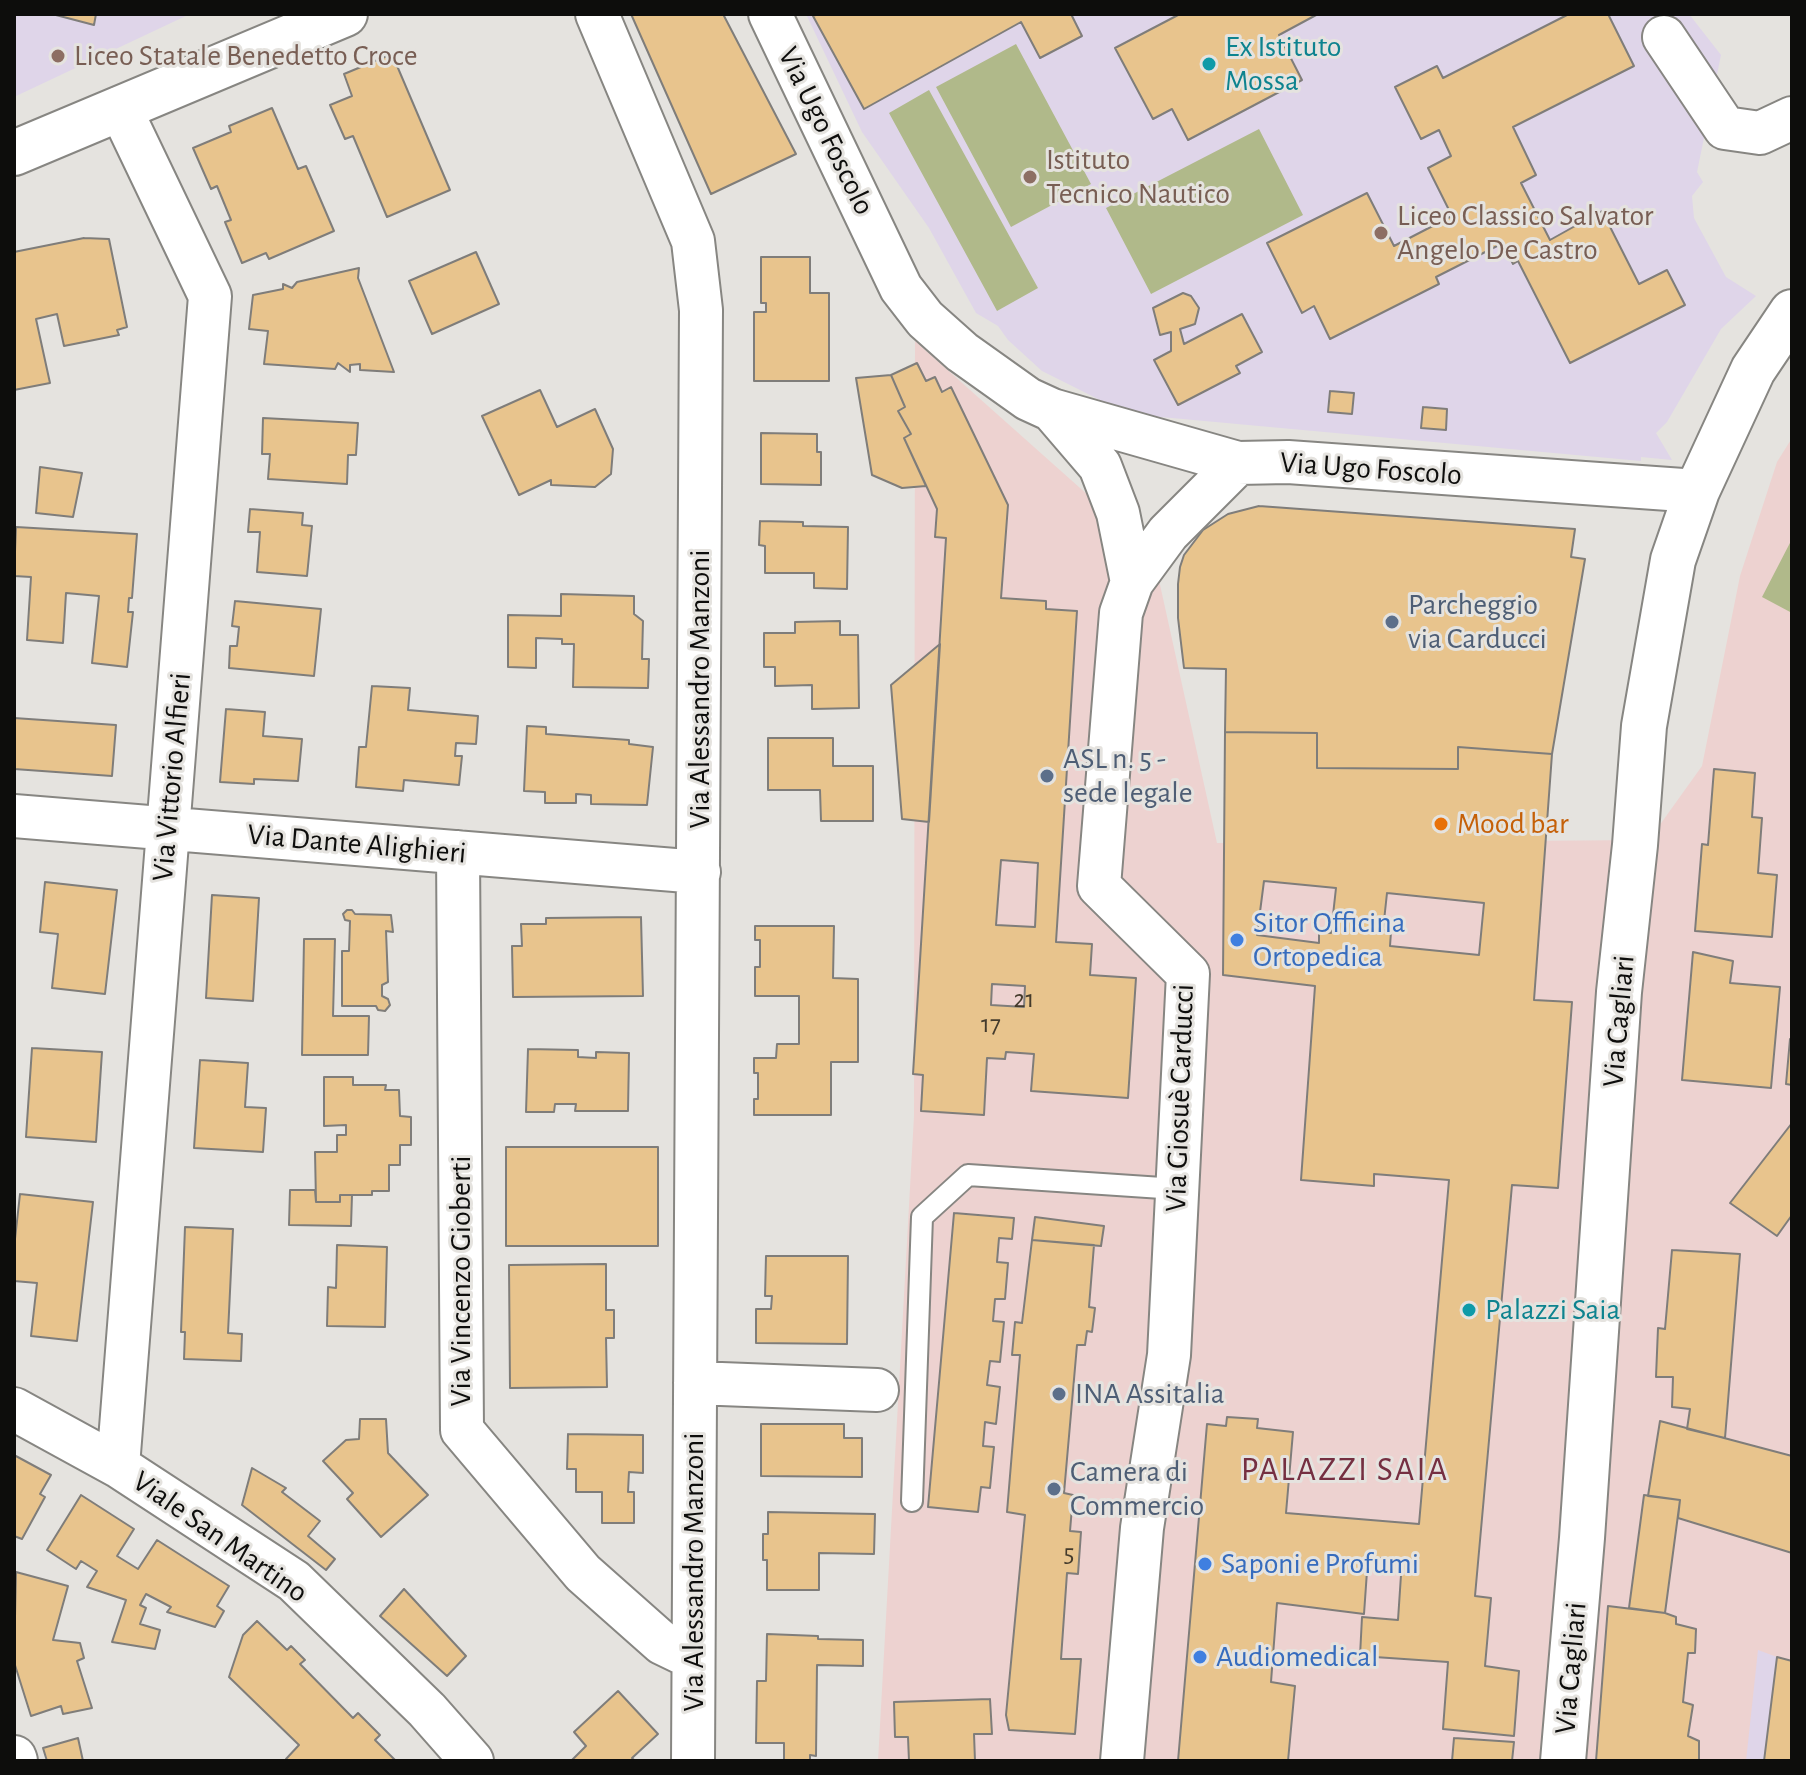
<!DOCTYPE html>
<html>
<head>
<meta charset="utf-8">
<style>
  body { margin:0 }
  #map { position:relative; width:1806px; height:1775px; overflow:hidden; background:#e5e3df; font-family:"Alegreya Sans",sans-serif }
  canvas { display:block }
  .frame { position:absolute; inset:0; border:16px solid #0d0d0c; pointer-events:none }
</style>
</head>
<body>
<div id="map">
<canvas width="1806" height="1775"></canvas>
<div class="frame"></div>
</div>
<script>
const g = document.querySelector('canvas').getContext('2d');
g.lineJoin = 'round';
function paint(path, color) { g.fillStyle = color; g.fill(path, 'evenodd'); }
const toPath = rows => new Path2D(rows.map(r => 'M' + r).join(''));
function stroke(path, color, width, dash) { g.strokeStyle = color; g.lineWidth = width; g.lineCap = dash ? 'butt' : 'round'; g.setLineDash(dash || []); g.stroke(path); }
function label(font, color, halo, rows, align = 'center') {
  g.font = font + ' "Alegreya Sans",sans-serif'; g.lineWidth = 6; g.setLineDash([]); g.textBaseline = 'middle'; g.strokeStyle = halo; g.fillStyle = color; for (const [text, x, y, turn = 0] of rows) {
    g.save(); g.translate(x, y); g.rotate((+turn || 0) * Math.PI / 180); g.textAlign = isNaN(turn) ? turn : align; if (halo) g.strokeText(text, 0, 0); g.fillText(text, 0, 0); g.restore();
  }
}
const commercial = toPath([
  [915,341,1153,553,1217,843,1649,840,1702,766,1740,576,1777,462,1792,438,1792,1761,878,1761,914,1116]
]);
const education = toPath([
  [14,14,190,14,14,97],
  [806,14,1689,14,1721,55,1697,172,1703,182,1692,196,1694,218,1726,277,1756,296,1721,329,1667,422,1656,433,1672,460,1641,457,1641,461,1128,414,1042,371,1008,340,998,326,976,313,929,228,862,132],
  [1758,1650,1777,1657,1792,1761,1746,1761]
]);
const green = toPath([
  [1016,44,1091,184,1011,227,936,87],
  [929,90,1038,288,997,311,889,113],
  [1259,129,1303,215,1151,294,1106,208],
  [1792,539,1792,613,1762,597]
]);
const building = toPath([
  [52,14,96,14,94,25,52,14],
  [631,14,723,14,796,154,711,194,631,14],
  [818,14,1071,14,1082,36,1040,58,1021,22,864,109,813,16,818,14],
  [1180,14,1318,14,1279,35,1302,80,1188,140,1172,109,1153,119,1115,48,1180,14],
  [1569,14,1608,14,1634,66,1513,127,1536,175,1521,183,1550,240,1602,211,1639,284,1667,270,1685,305,1570,363,1518,261,1513,264,1503,243,1436,277,1439,284,1330,339,1314,306,1302,313,1267,243,1367,193,1394,246,1452,216,1428,168,1451,156,1439,130,1421,139,1395,87,1437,66,1443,78,1569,14],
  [392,54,450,190,387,217,353,136,345,139,330,105,352,96,344,74,392,54],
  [272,108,298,169,306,166,334,231,269,259,266,253,242,263,225,222,231,220,217,186,211,189,193,148,231,132,229,126,272,108],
  [84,238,109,239,127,327,117,330,119,335,64,346,57,314,36,319,50,383,14,390,14,252,84,238],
  [476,252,499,304,432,334,409,281,476,252],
  [761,257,810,257,810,293,829,293,829,381,754,381,754,312,766,312,766,303,761,303,761,257],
  [359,268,358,278,394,372,360,370,360,364,350,365,350,372,338,363,335,369,264,364,268,331,249,329,253,295,283,289,283,284,292,288,297,282,359,268],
  [1183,293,1191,296,1199,308,1195,324,1180,329,1184,344,1242,314,1262,352,1236,366,1240,373,1178,405,1154,360,1171,351,1171,332,1160,335,1153,308,1183,293],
  [917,363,926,381,935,377,942,392,951,387,1008,505,1001,598,1046,601,1046,609,1077,611,1056,942,1092,944,1090,975,1136,978,1128,1098,1031,1091,1034,1054,1006,1052,1005,1059,987,1058,984,1115,921,1111,923,1075,913,1074,946,538,935,537,937,509,904,438,911,434,898,411,905,407,891,375,917,363],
  [1001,860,1038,863,1035,927,996,925,1001,860],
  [992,984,1025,986,1024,1007,991,1005,992,984],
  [891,375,905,407,898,411,911,434,904,438,926,486,902,488,872,475,856,378,891,375],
  [540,390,557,427,595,409,613,449,611,474,595,487,551,485,551,480,519,495,482,416,540,390],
  [1330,391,1354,393,1352,414,1328,412,1330,391],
  [1423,407,1447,409,1446,430,1421,428,1423,407],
  [263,418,358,423,356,455,348,455,347,484,268,479,270,454,262,454,263,418],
  [761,433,817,434,817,452,821,452,821,485,761,484,761,433],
  [40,467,82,473,73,517,36,513,40,467],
  [1259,506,1575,529,1571,557,1585,559,1552,754,1458,747,1458,769,1317,768,1317,733,1225,732,1226,669,1184,668,1178,618,1178,584,1180,567,1184,555,1203,530,1228,514,1259,506],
  [250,509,303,513,302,525,312,526,307,576,257,572,260,532,248,532,250,509],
  [760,521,803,522,803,526,848,527,847,589,814,588,814,573,765,573,765,546,759,545,760,521],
  [16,527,137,534,132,598,129,598,128,612,133,612,127,667,92,663,99,596,66,593,63,643,27,640,31,577,14,576,16,527],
  [561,594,634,596,634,614,643,621,642,659,649,659,648,688,573,687,574,644,562,644,562,639,536,638,536,668,508,667,508,615,561,616,561,594],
  [235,601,321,609,314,676,229,668,230,646,237,646,239,627,232,626,235,601],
  [840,621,840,635,858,635,859,708,812,709,812,685,775,686,775,667,764,667,764,633,795,633,795,622,840,621],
  [940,644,929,822,902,819,891,685,940,644],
  [372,686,410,688,408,710,478,716,476,744,456,743,455,756,462,756,459,785,404,780,403,791,356,787,359,747,366,747,372,686],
  [226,709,265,712,263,736,302,739,298,781,254,779,254,784,220,782,226,709],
  [14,718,116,725,112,776,14,769,14,718],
  [527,726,546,727,546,734,629,740,629,744,653,747,647,805,591,804,591,795,576,794,576,803,545,803,545,792,524,791,527,726],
  [1225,732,1317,733,1317,768,1458,769,1458,747,1552,754,1534,1000,1572,1002,1558,1188,1512,1185,1475,1596,1491,1598,1485,1666,1519,1671,1514,1736,1443,1729,1448,1662,1360,1656,1362,1617,1398,1620,1402,1560,1368,1557,1364,1614,1277,1603,1271,1682,1295,1686,1288,1761,1178,1761,1207,1424,1226,1426,1227,1417,1258,1419,1257,1428,1293,1432,1286,1513,1419,1524,1449,1180,1374,1174,1374,1186,1301,1180,1315,986,1223,975,1225,732],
  [1264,881,1336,888,1331,933,1319,932,1319,943,1257,935,1264,881],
  [1387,893,1484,903,1479,955,1390,946,1391,932,1383,930,1387,893],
  [768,738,833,738,833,766,873,766,873,821,821,821,820,790,768,790,768,738],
  [1714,769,1755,773,1752,817,1762,818,1758,873,1777,875,1772,937,1695,931,1702,844,1708,845,1714,769],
  [45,882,117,890,105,994,52,988,58,934,40,932,45,882],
  [212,895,259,898,253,1001,206,998,212,895],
  [347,910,352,910,355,914,391,915,393,932,386,931,388,982,382,985,382,996,388,999,390,1005,385,1011,378,1010,376,1006,342,1006,342,951,349,951,350,921,345,920,343,914,347,910],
  [641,917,643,996,513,997,512,946,522,946,521,924,546,924,546,918,641,917],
  [755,926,834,926,833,978,858,979,858,1062,831,1062,831,1115,754,1115,754,1099,758,1099,758,1073,754,1073,754,1058,776,1058,777,1044,799,1044,799,996,755,996,755,967,760,967,760,940,755,940,755,926],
  [304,939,335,939,333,1016,369,1016,368,1055,302,1055,304,939],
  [1693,952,1733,961,1730,983,1780,987,1771,1088,1682,1080,1693,952],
  [1790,1039,1792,1039,1792,1085,1786,1084,1790,1039],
  [32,1048,102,1052,96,1142,26,1137,32,1048],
  [528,1049,578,1050,578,1057,596,1058,596,1052,629,1053,628,1111,575,1111,576,1104,555,1104,554,1112,526,1112,528,1049],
  [200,1060,248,1063,245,1107,266,1108,263,1152,194,1148,200,1060],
  [324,1077,353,1077,353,1085,386,1085,385,1090,399,1090,400,1116,411,1117,411,1145,400,1145,400,1165,389,1165,389,1191,372,1191,372,1195,340,1195,340,1202,316,1202,315,1152,337,1152,337,1135,346,1135,346,1125,324,1126,324,1077],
  [1792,1123,1792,1215,1777,1236,1730,1203,1792,1123],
  [506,1147,658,1147,658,1246,506,1246,506,1147],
  [290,1190,315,1190,316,1202,340,1202,340,1195,352,1195,351,1226,289,1225,290,1190],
  [20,1194,93,1202,77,1341,31,1336,37,1283,14,1281,14,1248,20,1194],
  [954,1213,1014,1218,1012,1239,999,1238,997,1262,1008,1263,1005,1299,995,1299,993,1321,1004,1322,1000,1362,990,1361,987,1385,1000,1387,996,1424,985,1422,983,1446,994,1447,990,1488,981,1487,978,1512,928,1507,954,1213],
  [1035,1217,1104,1226,1101,1246,1032,1240,1035,1217],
  [185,1227,233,1229,228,1333,242,1334,241,1361,184,1359,185,1332,181,1332,185,1227],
  [1032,1240,1094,1245,1089,1307,1095,1308,1092,1332,1087,1331,1085,1345,1077,1345,1064,1493,1073,1495,1070,1531,1081,1532,1078,1574,1067,1573,1061,1659,1081,1659,1075,1734,1009,1730,1006,1715,1025,1515,1007,1512,1020,1355,1012,1355,1015,1322,1022,1323,1032,1240],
  [337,1245,387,1247,385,1327,327,1326,328,1287,336,1288,337,1245],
  [1672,1250,1740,1254,1725,1438,1687,1429,1690,1409,1672,1407,1673,1377,1656,1377,1658,1328,1665,1329,1672,1250],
  [766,1256,848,1256,847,1344,756,1343,756,1309,771,1309,772,1296,765,1296,766,1256],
  [606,1264,606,1310,614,1310,614,1338,606,1338,607,1387,510,1388,509,1265,606,1264],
  [360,1419,386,1419,388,1453,428,1495,381,1537,347,1499,353,1493,323,1461,346,1440,359,1439,360,1419],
  [1660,1421,1792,1456,1792,1553,1678,1518,1680,1500,1648,1496,1660,1421],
  [761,1424,844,1424,844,1438,862,1438,862,1477,761,1476,761,1424],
  [568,1434,643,1435,643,1473,629,1472,628,1492,634,1492,634,1523,602,1523,602,1492,576,1492,576,1469,567,1469,568,1434],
  [14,1455,51,1475,40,1494,45,1497,22,1539,14,1536,14,1455],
  [252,1468,286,1488,282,1492,320,1521,308,1536,335,1559,326,1570,242,1505,252,1468],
  [81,1495,134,1529,117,1556,138,1569,157,1540,229,1586,217,1606,224,1611,215,1627,167,1612,171,1607,146,1594,140,1605,146,1608,140,1624,160,1630,155,1649,112,1642,126,1600,87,1587,97,1571,81,1561,76,1569,47,1550,81,1495],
  [1644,1495,1680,1500,1665,1613,1629,1608,1644,1495],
  [768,1512,875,1514,874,1554,819,1553,819,1590,767,1590,767,1560,763,1560,763,1534,768,1534,768,1512],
  [16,1572,68,1586,53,1640,80,1643,84,1658,77,1661,92,1708,63,1714,61,1706,31,1716,14,1662,16,1572],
  [404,1589,466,1656,447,1676,380,1616,404,1589],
  [1608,1606,1665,1613,1676,1617,1676,1624,1696,1629,1695,1653,1688,1653,1683,1702,1693,1705,1688,1736,1699,1741,1699,1761,1596,1761,1608,1606],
  [257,1621,287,1650,291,1646,305,1660,300,1664,353,1718,358,1713,380,1735,375,1740,396,1761,288,1761,286,1759,299,1745,229,1677,243,1635,257,1621],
  [767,1634,818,1636,818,1639,863,1640,863,1666,817,1665,816,1756,810,1755,810,1761,784,1761,784,1743,756,1743,757,1681,766,1681,767,1634],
  [1777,1657,1792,1661,1792,1761,1764,1761,1777,1657],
  [618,1691,658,1734,632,1758,635,1761,571,1761,586,1746,574,1732,618,1691],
  [990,1699,992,1734,974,1734,975,1761,909,1761,908,1737,895,1737,894,1702,990,1699],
  [78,1738,83,1761,47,1761,43,1748,78,1738],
  [1454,1738,1514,1742,1512,1761,1452,1761,1454,1738]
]);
const lane = toPath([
  [912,1501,922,1217,968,1175,1177,1189]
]);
const street = toPath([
  [597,14,693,241,701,310,693,1761],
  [770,14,901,288,925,319,962,352,1028,399,1052,410,1238,463,1288,462,1697,491],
  [1664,37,1725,128,1760,133,1792,118],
  [1052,410,1100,466,1118,513,1132,582],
  [14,816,699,872],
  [458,852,462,1430,583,1573,662,1643,693,1658],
  [695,1383,877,1390],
  [14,1409,118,1466,294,1581,427,1710,472,1761],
  [118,1466,210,296,120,108],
  [1122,1761,1142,1528,1169,1355,1188,974,1099,886,1121,613,1132,582,1168,533,1238,463]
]);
const secondary = toPath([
  [14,153,345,14],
  [14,1758,15,1761],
  [1563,1761,1582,1538,1619,992,1635,845,1644,726,1673,560,1697,491,1753,370,1792,312]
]);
const markers = [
  [58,56,8,"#8d6e63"],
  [1209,64,8,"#0f9aa8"],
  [1030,177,8,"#8d6e63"],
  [1381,233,8,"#8d6e63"],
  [1392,622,8,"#5c6f8a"],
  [1047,776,8,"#5c6f8a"],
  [1441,824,8,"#e8710a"],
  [1237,940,8,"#3f7fe0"],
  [1469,1310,8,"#0f9aa8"],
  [1059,1394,8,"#5c6f8a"],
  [1054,1489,8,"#5c6f8a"],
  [1205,1564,8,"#3f7fe0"],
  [1200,1657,8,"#3f7fe0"]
];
const numberNames = [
  ["21",1024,999],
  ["17",991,1024],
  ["5",1069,1553]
];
const cultureNames = [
  ["Ex Istituto",1225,47],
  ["Mossa",1225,81],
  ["Palazzi Saia",1485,1310]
];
const educationNames = [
  ["Liceo Statale Benedetto Croce",74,56],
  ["Istituto",1046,160],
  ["Tecnico Nautico",1046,194],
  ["Liceo Classico Salvator",1397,216],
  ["Angelo De Castro",1397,250]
];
const streetNames = [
  ["Via Ugo Foscolo",826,131,64],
  ["Via Ugo Foscolo",1371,469,4],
  ["Via Alessandro Manzoni",700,689,-90],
  ["Via Vittorio Alfieri",172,777,-85],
  ["Via Dante Alighieri",357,844,5],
  ["Via Cagliari",1619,1021,-85],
  ["Via Giosuè Carducci",1180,1098,-88],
  ["Via Vincenzo Gioberti",461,1281,-90],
  ["Viale San Martino",220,1537,35],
  ["Via Alessandro Manzoni",694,1572,-90],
  ["Via Cagliari",1571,1668,-85]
];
const serviceNames = [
  ["Parcheggio",1408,605],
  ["via Carducci",1408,639],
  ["ASL n. 5 -",1063,759],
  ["sede legale",1063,793],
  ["INA Assitalia",1075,1394],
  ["Camera di",1070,1472],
  ["Commercio",1070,1506]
];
const foodNames = [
  ["Mood bar",1457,824]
];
const shopNames = [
  ["Sitor Officina",1253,923],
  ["Ortopedica",1253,957],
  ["Saponi e Profumi",1221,1564],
  ["Audiomedical",1216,1657]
];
const quarterNames = [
  ["PALAZZI SAIA",1345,1470]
];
paint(commercial, '#edd2d0');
paint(education, '#dfd5e9');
paint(green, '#b0b98a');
paint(building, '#e8c48d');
stroke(building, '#7f7d7a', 2);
stroke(lane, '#878682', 24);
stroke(street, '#878682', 46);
stroke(secondary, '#878682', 48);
stroke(lane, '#fff', 20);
stroke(street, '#fff', 42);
stroke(secondary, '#fff', 44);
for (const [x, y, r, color] of markers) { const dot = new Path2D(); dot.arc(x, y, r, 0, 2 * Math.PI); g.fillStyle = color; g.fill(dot); stroke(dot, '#e5e3df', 3); }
label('26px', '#443b2c', null, numberNames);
label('30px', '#0d838f', '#e5e3df', cultureNames, 'left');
label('30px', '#785e54', '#e5e3df', educationNames, 'left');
label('30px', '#0d0d0c', '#e5e3df', streetNames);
label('30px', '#4e5e75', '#e5e3df', serviceNames, 'left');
label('30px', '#c56008', '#e5e3df', foodNames, 'left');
label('30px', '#366cbe', '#e5e3df', shopNames, 'left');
g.letterSpacing = '2px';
label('34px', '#752f41', '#e5e3df', quarterNames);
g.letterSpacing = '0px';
</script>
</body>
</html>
